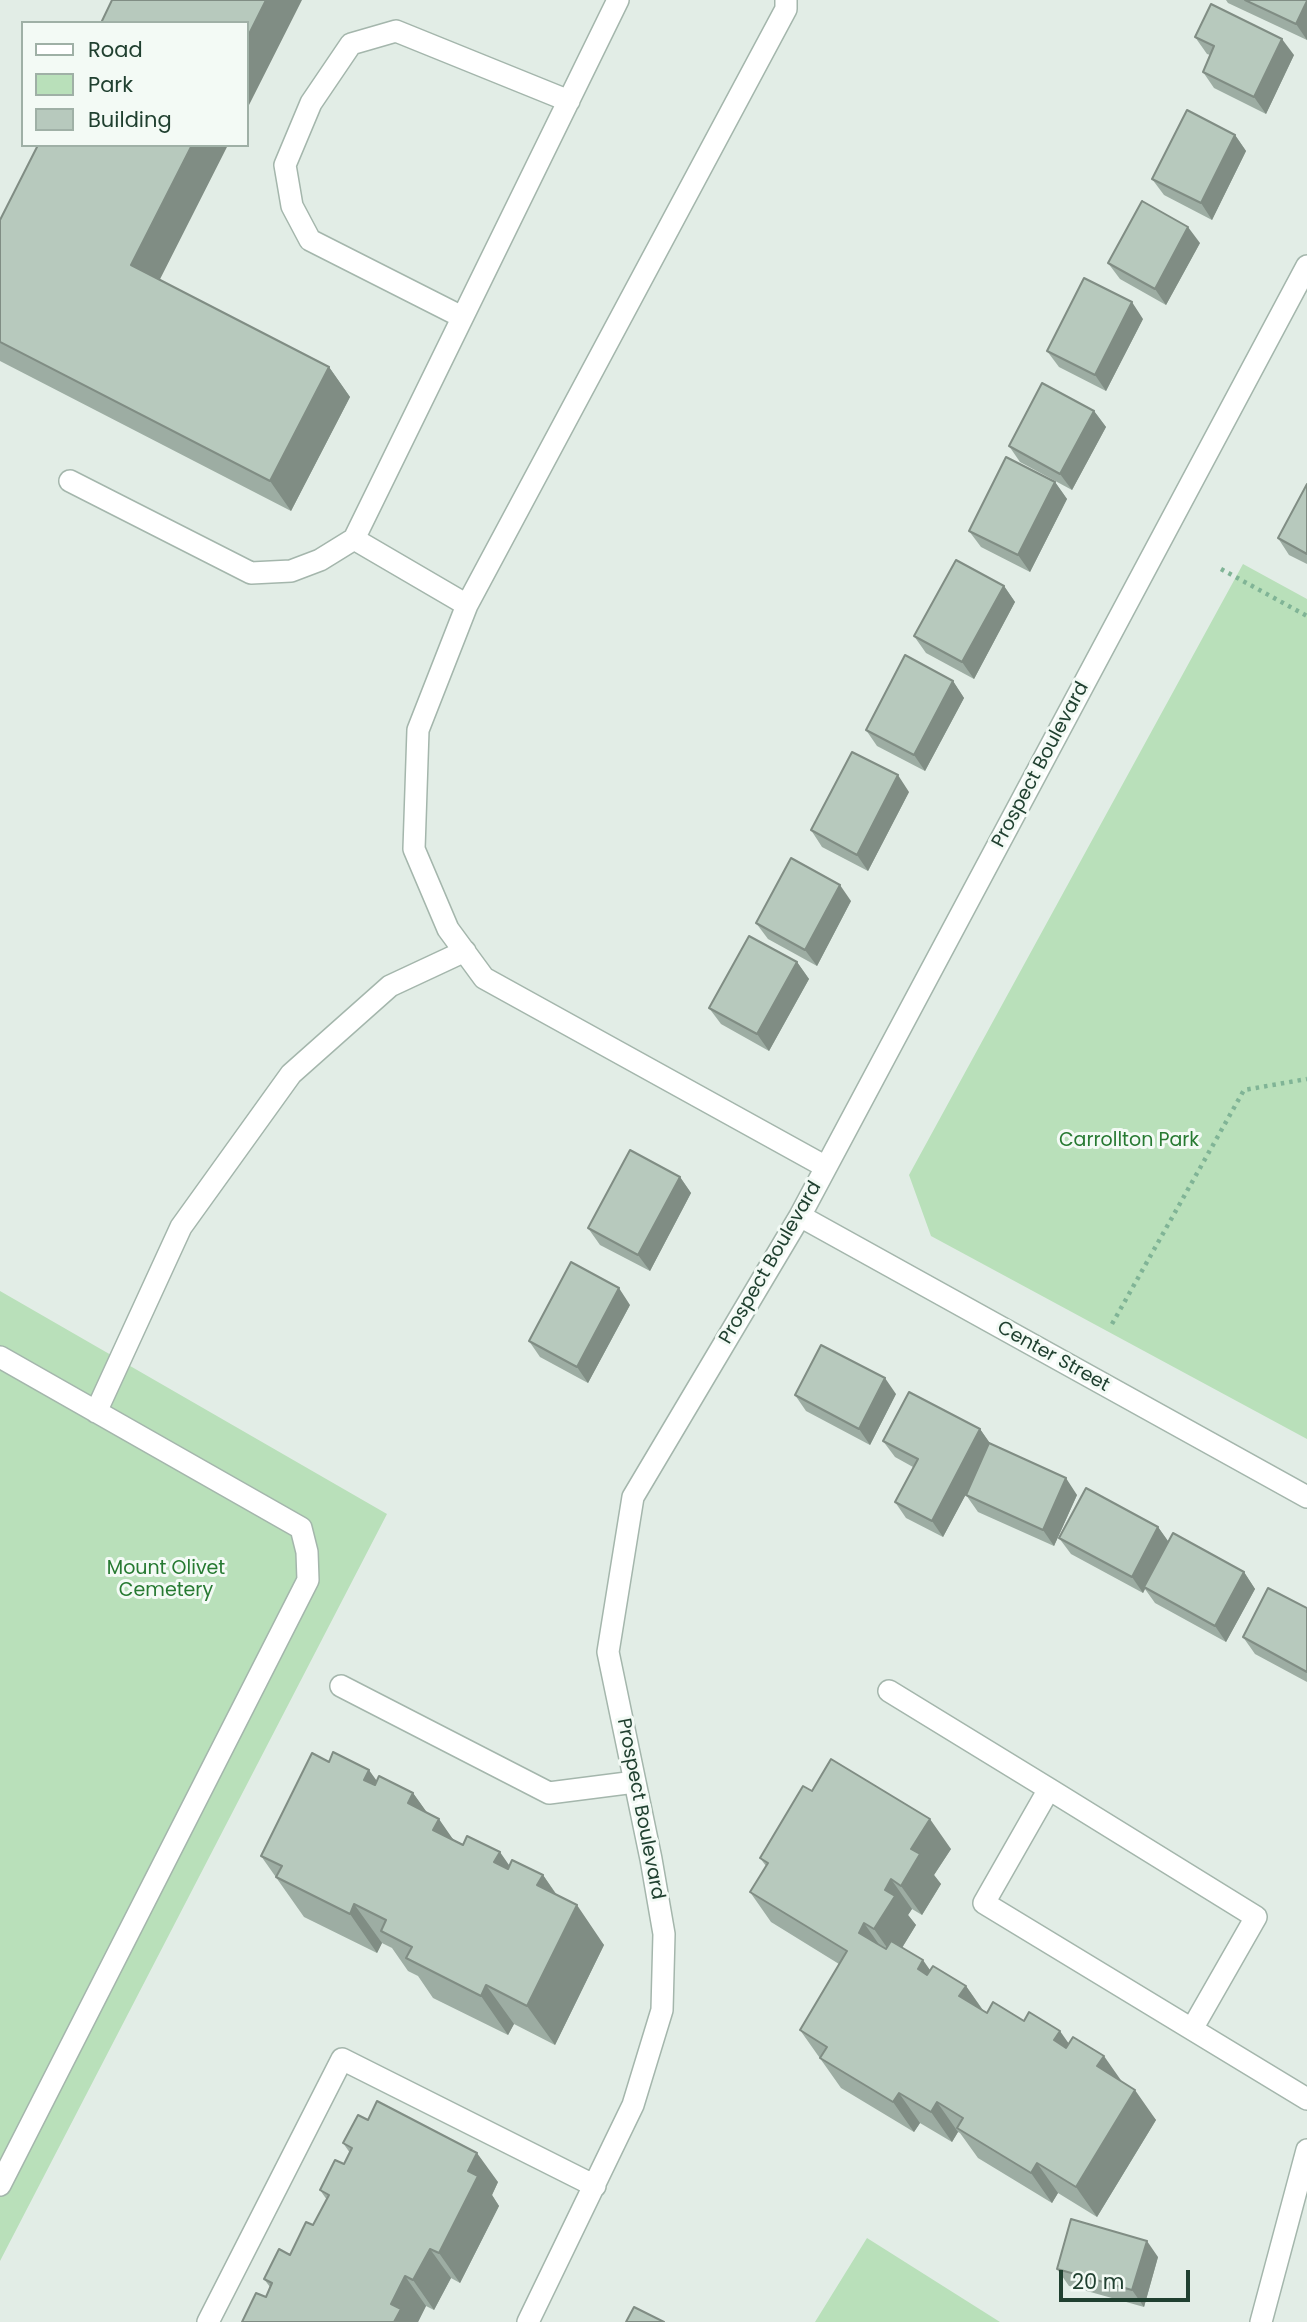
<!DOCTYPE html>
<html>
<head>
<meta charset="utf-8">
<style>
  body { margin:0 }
  #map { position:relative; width:1307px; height:2322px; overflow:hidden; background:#e2ede6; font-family:Poppins,sans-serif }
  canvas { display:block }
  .legend { position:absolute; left:21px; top:21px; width:228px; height:126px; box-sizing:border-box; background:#f3faf5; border:2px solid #9fb0a6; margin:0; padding:9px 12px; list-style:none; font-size:21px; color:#204030 }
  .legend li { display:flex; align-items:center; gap:14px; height:35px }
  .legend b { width:35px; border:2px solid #9fb0a6 }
  .scale { position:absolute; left:1059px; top:2270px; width:131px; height:32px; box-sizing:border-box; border:4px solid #204030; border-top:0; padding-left:9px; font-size:21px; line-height:24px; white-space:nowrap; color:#204030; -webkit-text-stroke:5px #f3faf5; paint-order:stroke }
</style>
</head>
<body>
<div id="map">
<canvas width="1307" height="2322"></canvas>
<ul class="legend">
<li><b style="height:9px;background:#fff"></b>Road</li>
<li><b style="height:19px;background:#b9e0ba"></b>Park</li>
<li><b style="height:19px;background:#b7c9bd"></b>Building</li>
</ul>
<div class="scale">20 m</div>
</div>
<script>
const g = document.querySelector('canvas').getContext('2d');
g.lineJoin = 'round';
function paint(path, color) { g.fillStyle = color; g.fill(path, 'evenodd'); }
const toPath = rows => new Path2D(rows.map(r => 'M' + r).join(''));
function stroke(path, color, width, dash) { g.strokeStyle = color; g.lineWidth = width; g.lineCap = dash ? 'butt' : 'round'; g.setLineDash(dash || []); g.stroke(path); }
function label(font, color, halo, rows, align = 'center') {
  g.font = font + ' Poppins,sans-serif'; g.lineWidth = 6; g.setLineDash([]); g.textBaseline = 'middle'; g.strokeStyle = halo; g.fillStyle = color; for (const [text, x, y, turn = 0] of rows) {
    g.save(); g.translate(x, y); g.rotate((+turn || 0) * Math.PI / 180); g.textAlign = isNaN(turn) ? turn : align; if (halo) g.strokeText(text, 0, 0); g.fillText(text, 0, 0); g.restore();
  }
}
const green = toPath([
  [1243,564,1307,599,1307,1439,931,1236,909,1175],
  [0,1291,387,1514,0,2261],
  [867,2238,1000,2322,815,2322]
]);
const path = toPath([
  [1221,569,1307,616],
  [1112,1324,1244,1090,1307,1079]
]);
const minor = toPath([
  [462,317,310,240,292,206,285,165,311,103,351,44,396,31,569,101],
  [70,481,251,573,291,571,320,560,354,539,618,0],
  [354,539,467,605,418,730,414,849,448,929,484,978,826,1167],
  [467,605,786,9,786,0],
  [800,1216,1307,1497],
  [0,1357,301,1528,307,1552,308,1580,0,2185],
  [96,1412,181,1227,291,1074,390,986,465,951],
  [341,1686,549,1793,635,1782],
  [889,1691,1049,1789,984,1903,1307,2099],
  [1049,1789,1256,1917,1192,2029],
  [208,2322,342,2059,595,2186],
  [528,2322,633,2105,662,2010,664,1934,651,1859,608,1652,633,1497,800,1216,1307,266],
  [1261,2322,1307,2150]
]);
const wall = toPath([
  [1226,0,1307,0,1307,40,1228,3],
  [1195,37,1294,55,1266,114,1214,88,1203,72,1210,55,1207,54],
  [1235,135,1246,151,1212,220,1164,195,1152,179],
  [0,220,159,280,329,367,350,397,291,511,0,361],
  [1200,243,1166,305,1120,279,1108,263],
  [1143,319,1106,391,1059,367,1047,351],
  [1094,411,1106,427,1072,490,1020,462,1009,446],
  [1055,482,1067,499,1030,572,981,547,969,531],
  [1307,484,1307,564,1289,555,1278,538],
  [1004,586,1015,602,974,679,926,653,914,636],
  [953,681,964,698,925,771,877,746,866,730],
  [909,792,868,871,822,847,811,830],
  [851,901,817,966,768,939,756,923],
  [797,962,809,979,769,1051,721,1024,709,1008],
  [680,1177,691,1193,650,1271,600,1245,588,1228],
  [630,1305,588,1383,540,1357,529,1341],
  [896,1394,870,1445,806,1411,795,1395],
  [980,1429,990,1444,1077,1495,1054,1546,978,1512,966,1495,970,1486,943,1537,906,1518,895,1502,913,1467,895,1457,883,1441],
  [1158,1527,1168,1541,1244,1572,1255,1589,1226,1642,1155,1603,1145,1589,1143,1593,1071,1554,1059,1538],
  [1307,1608,1307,1682,1255,1654,1243,1637],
  [329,1762,377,1781,413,1793,427,1813,454,1840,509,1865,543,1875,557,1895,604,1945,555,2045,514,2024,508,2035,433,1998,418,1976,408,1971,392,1948,382,1943,377,1953,304,1917,261,1856],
  [812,1791,951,1849,934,1875,941,1884,922,1915,912,1909,908,1915,916,1925,902,1948,930,1970,966,1986,983,2010,987,2013,1024,2021,1069,2043,1121,2081,1156,2120,1097,2217,1058,2193,1052,2203,978,2158,960,2133,958,2132,952,2142,920,2123,914,2132,841,2088,800,2030,839,1964,771,1922,750,1892,766,1866,760,1858],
  [368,2120,498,2182,492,2195,499,2206,460,2283,451,2278,434,2310,426,2306,418,2322,242,2322,266,2297,270,2287,264,2279,290,2255,313,2225,327,2200,320,2190,344,2164,350,2153,343,2143],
  [1158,2257,1144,2307,1069,2286,1057,2269]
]);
const shadedWall = toPath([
  [266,0,302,0,247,109,247,38],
  [1307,1,1307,40,1296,24],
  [1282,39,1294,55,1266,114,1254,97],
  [1235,135,1246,151,1212,220,1201,203],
  [192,145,228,145,152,295,131,265],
  [1188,227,1200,243,1166,305,1155,289],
  [1132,302,1143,319,1106,391,1095,375],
  [329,367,350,397,291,511,270,481],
  [1094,411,1106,427,1072,490,1060,474],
  [1055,482,1067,499,1030,572,1018,555],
  [1004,586,1015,602,974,679,962,662],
  [953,681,964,698,925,771,914,755],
  [898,775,909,792,868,871,857,855],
  [840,885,851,901,817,966,805,950],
  [797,962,809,979,769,1051,757,1034],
  [680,1177,691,1193,650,1271,638,1255],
  [619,1288,630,1305,588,1383,577,1367],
  [885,1378,896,1394,870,1445,859,1429],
  [980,1429,992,1446,943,1537,932,1521],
  [1066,1478,1077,1495,1054,1546,1043,1530],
  [1158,1527,1170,1544,1144,1587,1145,1589,1143,1593,1132,1577],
  [1244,1572,1255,1589,1226,1642,1215,1626],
  [369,1770,397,1809,364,1780],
  [413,1793,436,1825,439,1819,466,1858,461,1869,408,1803],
  [930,1819,951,1849,934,1875,941,1884,922,1915,901,1886,911,1849],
  [500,1852,527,1891,494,1862],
  [543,1875,570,1915,537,1885],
  [891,1879,912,1909,908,1915,916,1925,895,1959,874,1929,885,1890],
  [354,1904,382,1943,377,1953,350,1914],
  [577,1905,604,1945,555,2045,527,2006],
  [864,1923,885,1953,859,1933],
  [923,1960,944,1990,918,1969],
  [486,1985,514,2024,508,2035,481,1996],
  [966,1986,986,2015,959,1996],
  [1060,2031,1081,2061,1054,2040],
  [1104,2056,1125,2086,1097,2066],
  [1135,2090,1156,2120,1097,2217,1076,2187],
  [899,2093,920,2123,914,2132,893,2102],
  [937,2102,958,2132,952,2142,931,2112],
  [477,2153,498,2182,492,2195,499,2206,460,2283,439,2253,468,2171],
  [1037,2163,1058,2193,1052,2203,1031,2173],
  [1147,2241,1158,2257,1144,2307,1132,2290],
  [430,2249,451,2278,434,2310,413,2280],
  [405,2276,426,2306,418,2322,394,2322,391,2304]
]);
const building = toPath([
  [112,0,266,0,247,38,247,23,101,23,112,0],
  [1245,0,1307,0,1307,1,1296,24,1245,0],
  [1211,4,1282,39,1254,97,1203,72,1214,46,1195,37,1211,4],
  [1187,110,1235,135,1201,203,1152,179,1187,110],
  [38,145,192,145,131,265,329,367,270,481,0,342,0,220,38,145],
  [1142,201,1188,227,1155,289,1108,263,1142,201],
  [1084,278,1132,302,1095,375,1047,351,1084,278],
  [1042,383,1094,411,1060,474,1009,446,1042,383],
  [1006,457,1055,482,1018,555,969,531,1006,457],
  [1307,484,1307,554,1278,538,1307,484],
  [956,560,1004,586,962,662,914,636,956,560],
  [905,655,953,681,914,755,866,730,905,655],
  [852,752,898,775,857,855,811,830,852,752],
  [791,858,840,885,805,950,756,923,791,858],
  [749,936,797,962,757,1034,709,1008,749,936],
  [630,1150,680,1177,638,1255,588,1228,630,1150],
  [571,1262,619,1288,577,1367,529,1341,571,1262],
  [821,1345,885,1378,859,1429,795,1395,821,1345],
  [909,1392,980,1429,932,1521,895,1502,918,1459,883,1441,909,1392],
  [989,1443,1066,1478,1043,1530,966,1495,989,1443],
  [1086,1488,1158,1527,1132,1577,1059,1538,1086,1488],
  [1173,1533,1244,1572,1215,1626,1144,1587,1173,1533],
  [1268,1588,1307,1608,1307,1672,1243,1637,1268,1588],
  [333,1752,369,1770,364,1780,375,1785,379,1776,413,1793,408,1803,439,1819,433,1830,463,1845,467,1836,500,1852,494,1862,508,1869,512,1860,543,1875,537,1885,577,1905,527,2006,486,1985,481,1996,406,1958,412,1947,381,1931,386,1920,354,1904,350,1914,276,1877,282,1866,261,1856,312,1753,329,1762,333,1752],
  [831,1759,930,1819,911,1849,920,1854,901,1886,891,1879,885,1890,895,1896,874,1929,864,1923,859,1933,886,1949,891,1941,923,1960,918,1969,927,1975,933,1966,966,1986,959,1996,987,2013,993,2002,1024,2021,1029,2012,1060,2031,1054,2040,1066,2048,1073,2037,1104,2056,1097,2066,1135,2090,1076,2187,1037,2163,1031,2173,957,2128,963,2118,937,2102,931,2112,899,2093,893,2102,820,2058,827,2047,800,2030,847,1951,750,1892,768,1863,760,1858,803,1786,812,1791,831,1759],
  [377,2101,477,2153,468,2171,478,2176,439,2253,430,2249,413,2280,405,2276,391,2304,401,2309,394,2322,242,2322,256,2293,266,2297,272,2283,264,2279,279,2249,290,2255,306,2222,313,2225,329,2195,320,2190,335,2160,344,2164,352,2148,343,2143,358,2115,368,2120,377,2101],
  [1071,2219,1147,2241,1132,2290,1057,2269,1071,2219],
  [634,2307,664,2322,626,2322,634,2307]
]);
const streetNames = [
  ["Prospect Boulevard",1041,765,-62],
  ["Prospect Boulevard",771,1263,-60],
  ["Center Street",1053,1357,29],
  ["Prospect Boulevard",640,1809,79]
];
const parkNames = [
  ["Carrollton Park",1129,1141],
  ["Mount Olivet",166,1569],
  ["Cemetery",166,1591]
];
paint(green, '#b9e0ba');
stroke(minor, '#a4b6ac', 24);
stroke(path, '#80b496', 4.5, [3.5, 5]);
stroke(minor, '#fff', 21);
paint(wall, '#9dada3');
paint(shadedWall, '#808d84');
paint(building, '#b7c9bd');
stroke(building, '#808d84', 2);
label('19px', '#204030', '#f3faf5', streetNames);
label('19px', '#277a32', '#f3faf5', parkNames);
</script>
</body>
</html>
